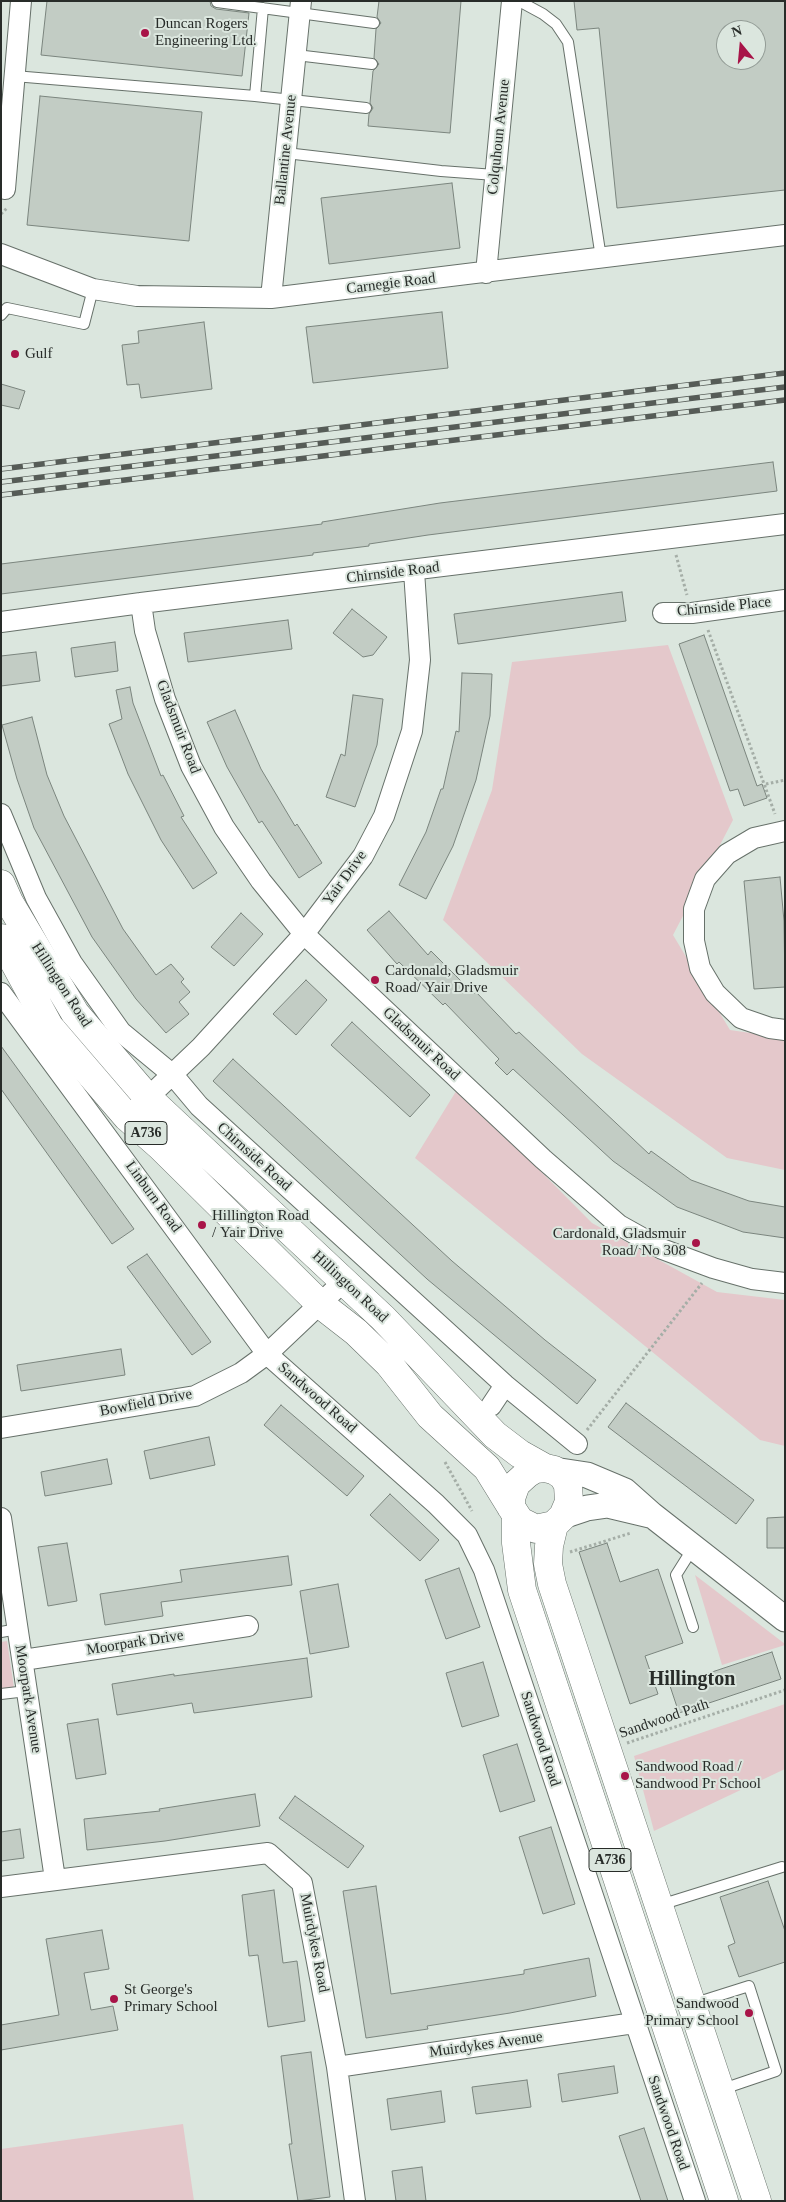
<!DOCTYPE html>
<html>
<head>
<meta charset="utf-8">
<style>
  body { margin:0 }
  #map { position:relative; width:786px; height:2202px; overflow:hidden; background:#dbe6de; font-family:"Times New Roman",serif }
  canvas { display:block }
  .frame { position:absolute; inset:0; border:2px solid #282c29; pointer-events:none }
  .north { position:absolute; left:716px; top:20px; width:50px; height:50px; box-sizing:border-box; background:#dbe6de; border:1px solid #939c96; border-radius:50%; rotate:343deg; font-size:14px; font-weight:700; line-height:20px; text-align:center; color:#282c29 }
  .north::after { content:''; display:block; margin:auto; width:18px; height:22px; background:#a81448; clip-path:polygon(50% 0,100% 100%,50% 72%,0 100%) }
</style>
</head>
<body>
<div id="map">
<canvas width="786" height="2202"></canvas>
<div class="frame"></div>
<div class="north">N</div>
</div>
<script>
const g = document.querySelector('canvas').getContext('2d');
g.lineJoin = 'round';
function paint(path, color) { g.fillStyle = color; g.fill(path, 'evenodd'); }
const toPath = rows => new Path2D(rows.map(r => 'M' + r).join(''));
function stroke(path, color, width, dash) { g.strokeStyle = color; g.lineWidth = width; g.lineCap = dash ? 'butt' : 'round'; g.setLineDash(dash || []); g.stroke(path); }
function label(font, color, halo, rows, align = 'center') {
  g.font = font + ' "Times New Roman",serif'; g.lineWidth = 4; g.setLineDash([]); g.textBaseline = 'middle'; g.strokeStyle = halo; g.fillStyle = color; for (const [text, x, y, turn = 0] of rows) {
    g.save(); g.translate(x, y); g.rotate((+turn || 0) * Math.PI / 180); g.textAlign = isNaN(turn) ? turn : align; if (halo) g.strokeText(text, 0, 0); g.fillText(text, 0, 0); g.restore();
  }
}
const green = toPath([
  [668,645,733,820,673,935,730,1030,785,1038,785,1170,727,1158,582,1054,443,920,492,790,512,662],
  [458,1088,592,1223,717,1292,785,1300,785,1446,760,1440,415,1158],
  [695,1575,785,1644,785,1645,722,1665],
  [7,1641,14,1688,1,1689,1,1642],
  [785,1704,785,1769,654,1831,634,1756],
  [183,2124,194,2201,1,2201,1,2149]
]);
const building = toPath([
  [47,1,210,1,211,6,216,9,249,13,242,76,41,55,47,1],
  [379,1,461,1,450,133,368,126,369,114,373,108,370,103,373,71,379,64,374,58,376,29,381,23,377,17,379,1],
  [574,1,785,1,785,190,617,208,599,28,577,30,574,1],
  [726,30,756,30,756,60,726,60,726,30],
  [40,96,202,112,189,241,27,225,40,96],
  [452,183,460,248,329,264,321,198,452,183],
  [442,312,448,368,313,383,306,327,442,312],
  [204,322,212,389,141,398,139,384,127,385,122,345,139,343,138,331,204,322],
  [1,384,25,391,19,409,1,405,1,384],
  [773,462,777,491,428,535,369,544,369,546,313,553,313,555,1,594,1,564,322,524,322,522,440,503,773,462],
  [622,592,626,621,458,644,454,614,622,592],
  [352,609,387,637,373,655,363,657,333,633,352,609],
  [288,620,292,649,188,662,184,633,288,620],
  [704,635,757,786,762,784,767,798,744,806,738,789,730,791,679,644,704,635],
  [115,642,118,671,75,677,71,648,115,642],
  [36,652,40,681,1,686,1,656,36,652],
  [462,673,492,674,490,716,476,780,453,846,426,899,399,885,426,832,441,789,443,789,456,731,459,732,462,673],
  [130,687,133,703,161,776,163,775,184,816,181,817,217,873,193,889,161,840,128,774,109,724,122,719,116,690,130,687],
  [353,695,383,699,377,745,355,807,326,797,341,754,345,756,353,695],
  [235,710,261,769,295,826,297,824,322,863,299,878,262,821,259,823,227,767,207,722,235,710],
  [32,717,47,775,64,816,123,929,156,975,171,964,184,979,181,982,190,992,179,1002,189,1014,166,1033,136,999,92,937,34,828,17,779,2,725,32,717],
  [780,877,784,921,785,987,754,989,744,881,780,877],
  [389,911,428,955,431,951,474,994,476,992,516,1034,519,1032,649,1154,651,1151,691,1180,749,1201,785,1207,785,1238,743,1232,677,1207,613,1161,513,1069,507,1075,495,1063,499,1059,445,1003,443,1005,399,962,397,964,367,930,389,911],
  [241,913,263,934,234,966,211,947,241,913],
  [306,980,327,1000,296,1035,273,1014,306,980],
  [352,1022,430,1095,410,1117,331,1045,352,1022],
  [1,1046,134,1229,112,1244,1,1089,1,1046],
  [233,1059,452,1261,545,1340,596,1380,577,1404,427,1279,213,1081,233,1059],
  [147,1254,211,1342,192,1355,127,1267,147,1254],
  [121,1349,125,1375,21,1391,17,1365,121,1349],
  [626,1403,754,1500,736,1524,608,1427,626,1403],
  [281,1405,364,1476,347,1496,264,1425,281,1405],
  [209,1437,215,1465,150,1479,144,1451,209,1437],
  [107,1459,112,1484,45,1496,41,1472,107,1459],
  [390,1494,439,1540,420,1561,370,1515,390,1494],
  [785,1517,785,1548,767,1548,767,1518,785,1517],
  [67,1543,77,1601,48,1606,38,1547,67,1543],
  [607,1543,620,1582,658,1569,683,1643,645,1656,658,1694,630,1704,579,1552,607,1543],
  [288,1556,292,1585,161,1602,163,1616,105,1625,100,1594,182,1582,180,1570,288,1556],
  [459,1568,480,1627,446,1639,425,1580,459,1568],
  [338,1584,349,1647,310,1654,300,1591,338,1584],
  [772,1652,781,1679,679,1713,670,1686,772,1652],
  [307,1658,312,1697,194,1713,192,1703,117,1715,112,1684,174,1674,174,1676,307,1658],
  [483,1662,499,1716,462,1727,446,1673,483,1662],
  [98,1719,106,1774,76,1779,67,1724,98,1719],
  [517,1744,535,1801,500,1812,483,1755,517,1744],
  [255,1794,260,1826,165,1841,87,1850,84,1819,160,1811,159,1809,255,1794],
  [295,1796,364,1846,348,1868,279,1818,295,1796],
  [551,1827,575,1904,543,1914,519,1837,551,1827],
  [20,1829,24,1858,1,1861,1,1832,20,1829],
  [768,1881,785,1931,785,1962,739,1977,728,1946,735,1943,720,1897,768,1881],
  [376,1886,391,1994,524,1974,524,1970,589,1958,596,1996,510,2013,427,2026,428,2029,366,2038,343,1891,376,1886],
  [274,1890,283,1963,297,1961,305,2021,268,2027,258,1955,249,1956,242,1895,274,1890],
  [102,1930,109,1969,84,1973,91,2010,113,2006,118,2030,1,2050,1,2025,59,2015,46,1939,102,1930],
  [311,2052,330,2197,298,2201,289,2144,292,2144,281,2056,311,2052],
  [614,2066,618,2093,562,2102,558,2074,614,2066],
  [527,2080,531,2107,476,2114,472,2087,527,2080],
  [441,2091,445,2122,391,2130,387,2099,441,2091],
  [644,2128,668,2201,641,2201,619,2136,644,2128],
  [422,2167,426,2201,396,2201,392,2171,422,2167]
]);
const path = toPath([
  [1,214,8,207],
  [676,555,687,595],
  [708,630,775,814],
  [766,784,785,780],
  [587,1430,702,1283],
  [445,1462,472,1511],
  [570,1552,631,1533],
  [627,1743,785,1690]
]);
const service = toPath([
  [519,1,543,14,556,24,568,42,601,258],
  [217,2,374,23],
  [296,55,372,64],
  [14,76,255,96,366,108],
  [255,96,263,8],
  [286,153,441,171,495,175],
  [1,315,7,308,84,324,93,289],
  [693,1627,676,1575,693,1548],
  [1,1632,18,1629],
  [1,1694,27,1691],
  [660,1905,782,1867],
  [692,2004,749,1986,776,2071,720,2090]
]);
const minor = toPath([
  [5,189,21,1],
  [1,254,93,289,137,296,271,298,785,235],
  [486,273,512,1],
  [271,298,301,1],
  [141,603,145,631,165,699,191,766,224,827,261,881,304,934,543,1159,619,1225,662,1249,713,1268,752,1279,785,1283],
  [663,613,692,613,785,600],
  [1,622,141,603,785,524],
  [1,814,36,898,72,963,121,1032,173,1075,199,1106,505,1385,577,1444],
  [785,831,754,838,727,854,705,879,694,909,694,941,700,968,715,993,741,1018,770,1028,785,1030],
  [1,993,267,1354,436,1504,467,1535,484,1570,695,2201],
  [138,1107,201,1047,304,934,363,856,384,816,412,731,420,660,414,571],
  [491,1406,505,1385],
  [1,1428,195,1396,241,1373,267,1354,343,1282],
  [1,1518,55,1879],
  [23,1660,248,1626],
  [1,1887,268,1853,302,1883,337,2067,355,2201],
  [337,2067,634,2023]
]);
const tertiary = toPath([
  [554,1470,587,1475,625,1491,652,1515,785,1619],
  [563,1516,587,1508,608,1505,650,1515]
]);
const primary = toPath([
  [1,884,9,902,75,1013,148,1098,383,1318,495,1435,520,1454,545,1468],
  [1,938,49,1026,127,1117,161,1147,320,1304,356,1332,389,1364,430,1416,487,1468,516,1515,520,1521,536,1529,554,1525,563,1516,569,1502,568,1485,563,1476,554,1470,545,1468,535,1469,527,1474,516,1484,511,1498,511,1507],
  [516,1515,516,1543,522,1590,724,2201],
  [554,1525,549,1546,548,1564,552,1584,757,2201]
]);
const rail = toPath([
  [1,469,785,373],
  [1,482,785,387],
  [1,495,785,400]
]);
const markers = [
  [145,33,5,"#a81448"],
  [15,354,5,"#a81448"],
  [375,980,5,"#a81448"],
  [202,1225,5,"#a81448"],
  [696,1243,5,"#a81448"],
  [625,1776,5,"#a81448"],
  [114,1999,5,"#a81448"],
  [749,2013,5,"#a81448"]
];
const shields = [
  [146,1133,42],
  [610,1860,42]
];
const shieldNames = [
  ["A736",146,1133],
  ["A736",610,1860]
];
const poiNames = [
  ["Duncan Rogers",155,24],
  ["Engineering Ltd.",155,41],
  ["Gulf",25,354],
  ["Cardonald, Gladsmuir",385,971],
  ["Road/ Yair Drive",385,988],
  ["Hillington Road",212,1216],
  ["/ Yair Drive",212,1233],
  ["Cardonald, Gladsmuir",686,1234,"right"],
  ["Road/ No 308",686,1251,"right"],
  ["Sandwood Road /",635,1767],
  ["Sandwood Pr School",635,1784],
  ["St George's",124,1990],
  ["Primary School",124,2007],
  ["Sandwood",739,2004,"right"],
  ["Primary School",739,2021,"right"]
];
const streetNames = [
  ["Colquhoun Avenue",499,137,-84],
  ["Ballantine Avenue",286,150,-84],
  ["Carnegie Road",391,284,-7],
  ["Chirnside Road",393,573,-7],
  ["Chirnside Place",724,607,-6],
  ["Gladsmuir Road",178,727,69],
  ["Yair Drive",345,878,-54],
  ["Hillington Road",61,985,57],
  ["Gladsmuir Road",421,1044,43],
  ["Chirnside Road",254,1157,42],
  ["Linburn Road",153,1197,54],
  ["Hillington Road",350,1287,43],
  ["Sandwood Road",317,1398,41],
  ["Bowfield Drive",146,1403,-11],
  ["Moorpark Drive",135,1643,-9],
  ["Moorpark Avenue",28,1699,81],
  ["Sandwood Path",664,1719,-19],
  ["Sandwood Road",540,1739,72],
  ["Muirdykes Road",314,1943,79],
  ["Muirdykes Avenue",486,2045,-8],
  ["Sandwood Road",668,2123,71]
];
const districtNames = [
  ["Hillington",692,1680]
];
paint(green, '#e4c8cb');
paint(building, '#c2ccc4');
stroke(building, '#7b857e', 1);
stroke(service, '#67716a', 12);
stroke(minor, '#67716a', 22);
stroke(tertiary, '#67716a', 27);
stroke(primary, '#67716a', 29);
stroke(path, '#a5aea7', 3, [2.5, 2.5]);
stroke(service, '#fff', 10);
stroke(minor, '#fff', 20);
stroke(tertiary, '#fff', 25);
stroke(primary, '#fff', 28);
stroke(rail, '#565c57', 5.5);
stroke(rail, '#dbe6de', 4, [11]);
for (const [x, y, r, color] of markers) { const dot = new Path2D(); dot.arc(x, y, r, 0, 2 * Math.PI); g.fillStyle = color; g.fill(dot); stroke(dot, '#dbe6de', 2); }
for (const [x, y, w] of shields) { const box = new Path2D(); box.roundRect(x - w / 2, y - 11.5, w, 23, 4); g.fillStyle = '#dbe6de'; g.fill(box); stroke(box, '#282c29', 1); }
label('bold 14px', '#282c29', null, shieldNames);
label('15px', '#282c29', '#dbe6de', poiNames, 'left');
label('15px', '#282c29', '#dbe6de', streetNames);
label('bold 20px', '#282c29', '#dbe6de', districtNames);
</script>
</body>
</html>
